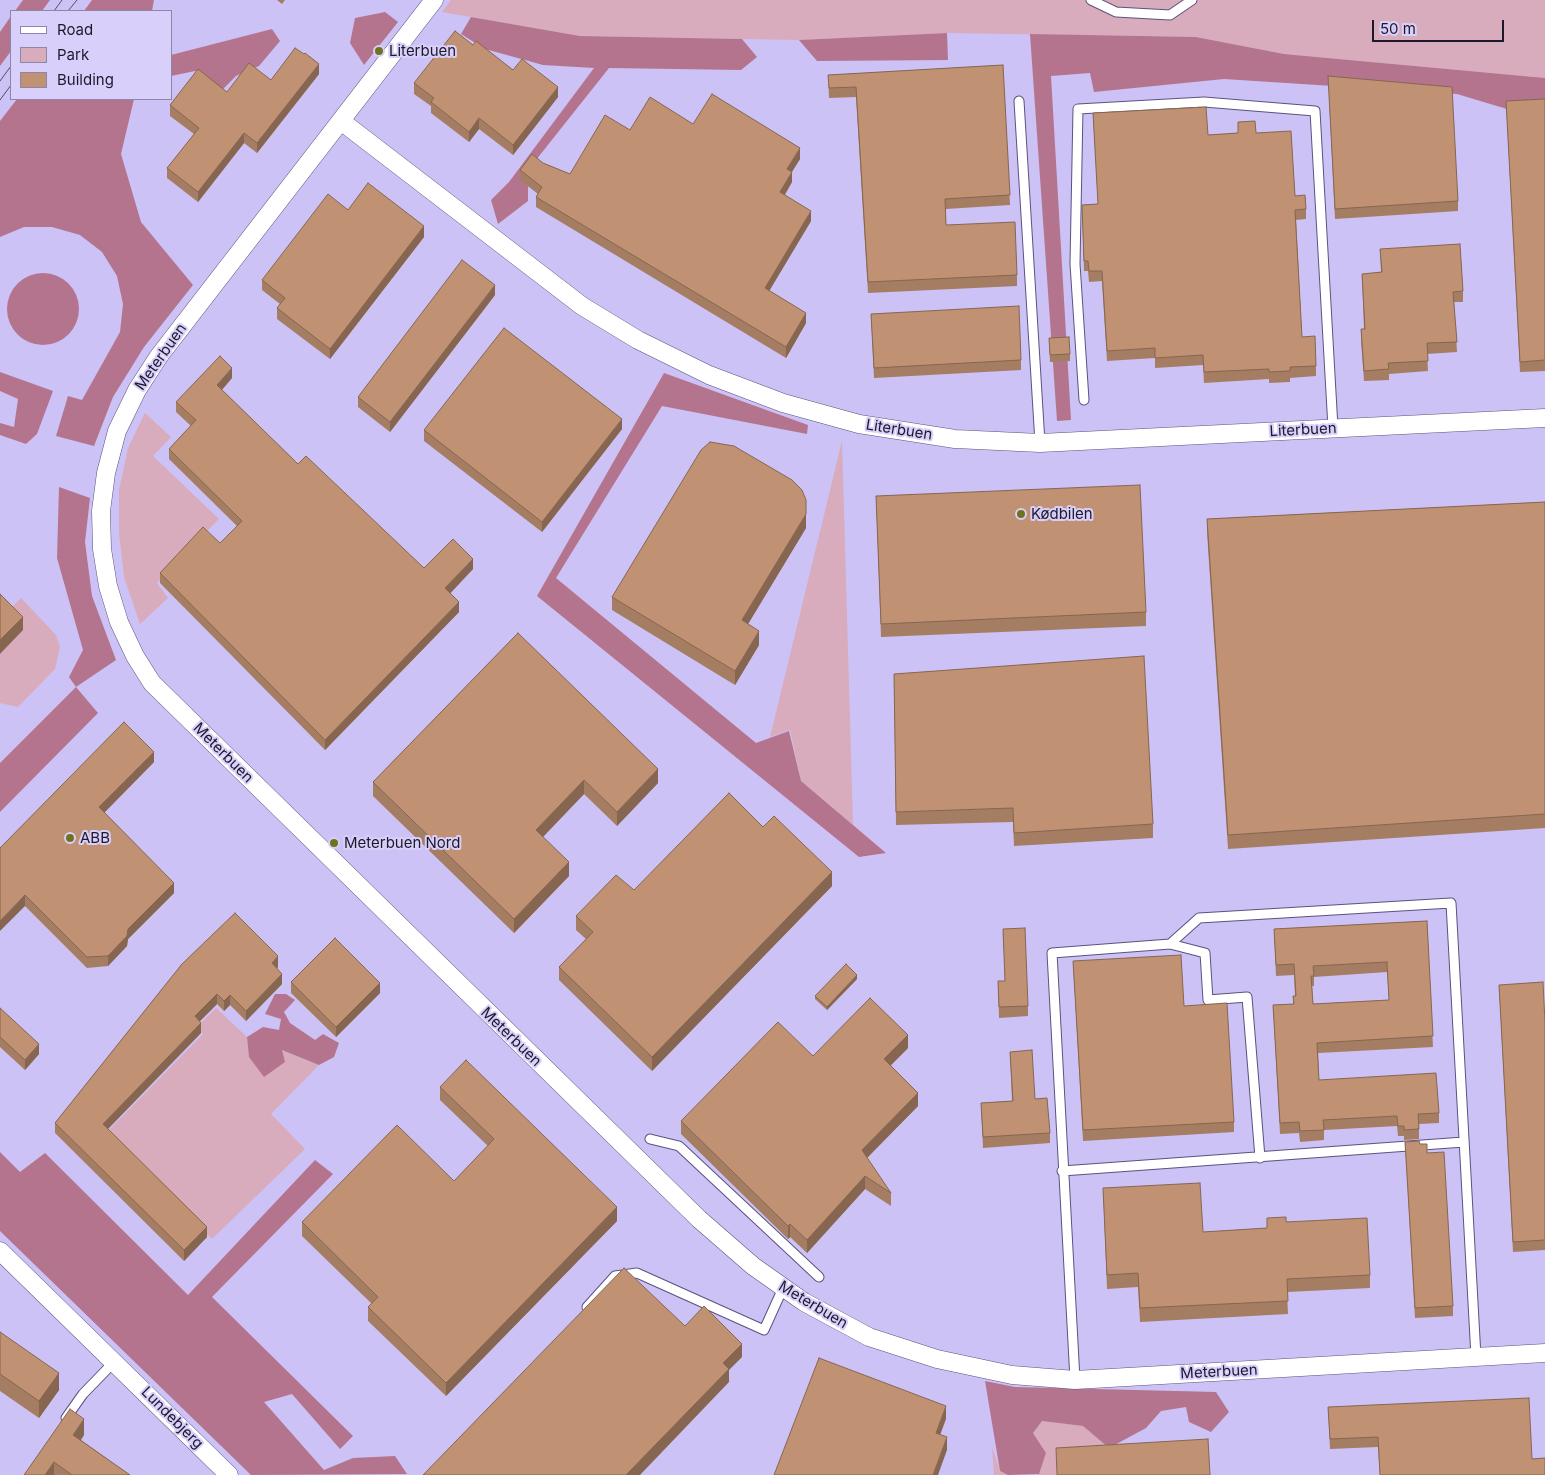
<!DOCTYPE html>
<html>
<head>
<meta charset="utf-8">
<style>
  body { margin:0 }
  #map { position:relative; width:1545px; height:1475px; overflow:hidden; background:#ccc2f5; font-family:Inter,sans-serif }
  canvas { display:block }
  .legend { position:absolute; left:10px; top:10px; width:162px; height:90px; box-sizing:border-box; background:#d8d0fa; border:1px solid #8d87a7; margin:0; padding:6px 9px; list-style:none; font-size:15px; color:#1d192b }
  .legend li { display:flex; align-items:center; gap:10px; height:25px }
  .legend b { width:25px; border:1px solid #8d87a7 }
  .scale { position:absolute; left:1372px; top:20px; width:132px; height:22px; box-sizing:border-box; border:2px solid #1d192b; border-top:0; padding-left:6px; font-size:15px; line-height:18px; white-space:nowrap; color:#1d192b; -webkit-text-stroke:4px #d8d0fa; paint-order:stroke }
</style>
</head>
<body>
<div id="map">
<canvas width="1545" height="1475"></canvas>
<ul class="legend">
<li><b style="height:6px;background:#fff"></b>Road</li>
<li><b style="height:14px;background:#d8acbc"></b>Park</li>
<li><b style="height:14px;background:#c09173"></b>Building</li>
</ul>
<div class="scale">50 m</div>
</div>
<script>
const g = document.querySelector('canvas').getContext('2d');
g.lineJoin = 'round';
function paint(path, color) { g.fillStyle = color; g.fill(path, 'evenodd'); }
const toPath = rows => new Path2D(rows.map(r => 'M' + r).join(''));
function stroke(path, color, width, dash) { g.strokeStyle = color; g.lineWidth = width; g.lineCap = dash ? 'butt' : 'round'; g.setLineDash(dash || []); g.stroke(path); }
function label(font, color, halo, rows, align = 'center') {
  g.font = font + ' Inter,sans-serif'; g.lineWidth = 4; g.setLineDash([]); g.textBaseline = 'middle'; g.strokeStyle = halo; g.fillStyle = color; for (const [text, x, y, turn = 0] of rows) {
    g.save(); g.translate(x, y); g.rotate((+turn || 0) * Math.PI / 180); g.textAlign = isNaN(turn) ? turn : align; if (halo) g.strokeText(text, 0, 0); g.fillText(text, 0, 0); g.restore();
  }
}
const green = toPath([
  [451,0,1545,0,1545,78,1284,54,1196,37,947,33,799,40,580,36,442,12],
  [145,413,171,437,153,456,219,519,157,583,168,598,140,624,124,577,119,533,119,490,128,448],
  [842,441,853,825,801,781,790,730,770,737],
  [21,598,56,635,60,647,55,669,18,707,0,703,0,654,22,630,6,613],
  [216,1008,247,1037,249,1057,282,1050,319,1065,271,1114,305,1149,212,1239,104,1135,203,1034,197,1027],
  [1042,1421,1083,1426,1109,1448,1056,1461,1056,1475,1038,1475,1046,1453,1033,1433],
  [992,1447,1000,1471,1008,1475,994,1475]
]);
const forest = toPath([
  [23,0,50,0,42,11,15,11],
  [92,0,154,0,152,11,84,11],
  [385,12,398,22,364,65,350,43,355,18],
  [11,16,11,51,0,66,0,32],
  [471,17,580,36,742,39,757,57,741,70,609,68,528,170,528,201,498,224,491,200,509,182,594,68,543,65,485,49,461,34],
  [272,29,280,41,259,66,236,76,222,90,195,71,171,76,171,55],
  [947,33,948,60,817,61,799,40],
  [1030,34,1196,37,1284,54,1545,78,1545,107,1507,109,1457,94,1224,79,1094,92,1090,73,1051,76,1071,420,1057,421],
  [17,99,134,99,121,154,141,222,193,285,144,347,113,397,94,446,56,436,68,396,82,400,120,332,123,304,117,276,102,252,80,235,52,227,24,227,0,237,0,121],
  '7 309a36 36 0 1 1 72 0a36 36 0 1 1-72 0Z',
  [0,372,53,391,37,434,26,444,0,435,0,423,14,427,18,399,0,391],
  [664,373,808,425,807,434,662,406,556,578,756,743,789,731,801,781,886,853,859,857,537,596],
  [59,487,90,498,85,542,92,596,116,660,76,687,98,713,0,812,0,763,76,687,69,677,83,650,57,558],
  [275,994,286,994,295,1000,284,1012,290,1023,315,1040,323,1034,339,1043,334,1057,319,1065,282,1050,285,1062,264,1077,249,1057,247,1037,263,1027,279,1030,281,1019,265,1014],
  [0,1152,20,1172,45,1153,188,1295,315,1160,333,1174,212,1297,353,1436,340,1449,292,1394,264,1402,324,1470,353,1458,395,1456,407,1474,251,1475,0,1231],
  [985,1381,1015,1387,1216,1392,1229,1412,1211,1432,1189,1422,1186,1407,1161,1411,1146,1428,1109,1448,1083,1426,1042,1421,1033,1433,1046,1453,1039,1474,1008,1475,1000,1471]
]);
const service = toPath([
  [1091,0,1116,12,1170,15,1192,0],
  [1019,101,1040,443],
  [1084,400,1075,264,1078,109,1204,102,1315,111,1333,428],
  [1170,944,1205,953,1208,1000,1247,997,1260,1158],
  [650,1139,679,1146,819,1277],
  [1062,1171,1464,1142],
  [587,1307,615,1276,637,1273,764,1330,783,1288],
  [1075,1380,1052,953,1170,944,1199,918,1451,903,1476,1357],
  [66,1418,83,1394,114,1362]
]);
const minor = toPath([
  [434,0,159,356,137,390,117,431,106,473,101,511,102,549,108,586,119,622,135,656,152,683,699,1219,753,1266,804,1302,869,1337,937,1359,1012,1375,1075,1380,1545,1353],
  [341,121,582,306,638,340,709,375,783,403,859,424,955,439,1040,443,1545,418],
  [0,1251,229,1475]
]);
const tram = toPath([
  [54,11,62,0],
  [68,11,77,0],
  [0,81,11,66],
  [0,100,11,85]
]);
const wall = toPath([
  [277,0,285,0,282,4],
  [473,45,513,70,558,97,513,155,479,129,469,142,431,113,431,106,414,94,414,83],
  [1003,65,1010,205,946,209,946,225,1017,275,1017,286,868,293,856,97,829,98,828,75],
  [319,74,257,153,244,143,198,202,167,178,167,168,194,134,170,116,170,105,227,92],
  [1328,76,1458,201,1458,211,1335,219],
  [1545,99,1545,371,1520,372,1506,101],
  [1093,113,1208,135,1238,133,1238,122,1256,133,1295,196,1306,209,1306,219,1296,220,1302,337,1316,366,1316,376,1290,378,1290,382,1269,383,1269,379,1204,383,1203,365,1155,368,1155,358,1107,361,1102,281,1089,282,1088,271,1084,271,1082,205,1098,204],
  [693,124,800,159,792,172,792,182,785,195,811,221,769,291,806,323,786,358,536,207,536,197,538,194,520,180,520,170,543,163,570,174,630,130],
  [348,210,424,237,330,359,277,319,277,308,280,304,262,290,262,280],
  [1380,249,1463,291,1463,302,1454,302,1457,352,1427,354,1428,371,1389,374,1389,380,1364,381,1361,340,1361,329,1364,329,1362,274,1381,272],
  [495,295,390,432,358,407,358,397],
  [871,314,1021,360,1021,370,874,378],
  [1049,338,1070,354,1070,361,1050,362],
  [232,378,222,390,298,464,424,568,473,569,450,593,459,612,325,750,160,583,160,573,220,543,237,526,169,459,169,449,191,426,176,412,176,402],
  [622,429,542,532,424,441,424,430],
  [876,496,1146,612,1146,626,881,637],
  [1545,502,1545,828,1228,849,1207,532,1207,519],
  [806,528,748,624,759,645,735,685,612,610,612,597],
  [518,633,658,783,617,826,584,794,543,837,569,876,514,933,373,796,373,782],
  [894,674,1153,824,1153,838,1014,846,1013,822,896,825],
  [154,762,104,813,174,893,128,939,127,946,108,966,87,968,25,906,0,848],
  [763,827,832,886,652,1071,559,980,559,967,586,939,576,930,576,916,634,890],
  [1427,921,1433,1047,1318,1053,1319,1080,1439,1113,1439,1123,1419,1124,1419,1139,1404,1140,1404,1136,1398,1136,1397,1126,1324,1130,1324,1140,1300,1142,1299,1133,1280,1134,1273,1005,1293,1004,1293,996,1295,996,1294,975,1276,976,1274,929],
  [1387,972,1389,1000,1313,1004,1312,986,1314,986,1314,977],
  [1003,929,1028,1006,1028,1016,999,1018,998,981,1005,981],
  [1073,961,1234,1122,1234,1132,1083,1141],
  [182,964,278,967,277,968,282,984,246,1021,230,1005,224,1011,217,1004,200,1021,201,1033,108,1129,207,1237,184,1261,55,1133,55,1123],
  [857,979,827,1010,815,999,815,996],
  [291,982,380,993,336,1037,291,993],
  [1499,985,1545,1022,1545,1250,1513,1252],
  [0,1008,39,1054,25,1070,0,1047],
  [908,1048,891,1065,918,1106,867,1158,891,1193,891,1206,865,1189,807,1253,790,1237,788,1239,681,1134,681,1121,813,1056],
  [1010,1052,1035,1099,1050,1133,1050,1143,983,1148,981,1103,1012,1101],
  [440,1087,617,1221,446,1396,368,1321,368,1307,372,1304,302,1236,302,1222,454,1181,488,1146,440,1100],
  [1405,1142,1420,1144,1427,1153,1453,1306,1453,1316,1415,1318],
  [1103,1188,1203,1232,1267,1228,1267,1218,1286,1222,1370,1275,1370,1288,1287,1292,1288,1314,1140,1322,1138,1287,1107,1289],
  [0,1332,59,1390,39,1418,0,1391],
  [1328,1407,1532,1459,1545,1475,1380,1475,1378,1447,1330,1449],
  [84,1435,81,1440,130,1475,24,1475]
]);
const shadedWall = toPath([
  [319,64,319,74,257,153,257,143],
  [558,87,558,97,513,155,513,145],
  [479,118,479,129,469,142,469,132],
  [244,133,244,143,198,202,198,192],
  [800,148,800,159,787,179,787,169],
  [792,172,792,182,780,202,780,192],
  [811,211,811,221,765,298,765,288],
  [424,226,424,237,330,359,330,349],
  [495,285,495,295,390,432,390,422],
  [806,313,806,323,786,358,786,347],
  [232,368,232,378,217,395,217,385],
  [622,419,622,429,542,532,542,522],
  [806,514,806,528,742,634,742,620],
  [473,559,473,569,445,599,445,588],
  [459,602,459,612,325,750,325,740],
  [23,617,23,630,0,654,0,640],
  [759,631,759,645,735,685,735,671],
  [154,752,154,762,99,818,99,807],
  [658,769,658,783,617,826,617,812],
  [584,780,584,794,536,844,536,830],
  [569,862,569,876,514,933,514,919],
  [832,872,832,886,652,1071,652,1057],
  [174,883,174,893,128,939,127,946,108,966,108,956,128,929],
  [25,895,25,906,0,931,0,921],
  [278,956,278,967,272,974,272,963],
  [282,974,282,984,246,1021,246,1011],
  [857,975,857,979,827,1010,827,1007],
  [380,983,380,993,336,1037,336,1027],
  [217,994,217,1004,195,1026,195,1016],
  [230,995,230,1005,224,1011,224,1001],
  [201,1023,201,1033,103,1134,103,1124],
  [908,1035,908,1048,884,1072,884,1059],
  [39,1044,39,1054,25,1070,25,1060],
  [918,1093,918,1106,862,1163,862,1150],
  [865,1176,865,1189,807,1253,807,1240],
  [617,1207,617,1221,446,1396,446,1383],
  [790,1224,790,1237,788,1239,788,1226],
  [207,1227,207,1237,184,1261,184,1250],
  [742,1344,742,1357,729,1370,729,1382,640,1475,626,1475,723,1363],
  [59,1373,59,1390,39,1418,39,1401],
  [946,1406,946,1419,936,1446,936,1433],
  [84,1419,84,1435,73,1451,73,1435],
  [947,1437,947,1450,938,1475,933,1475],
  [54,1462,54,1475,45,1475]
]);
const building = toPath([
  [455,31,473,45,476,41,513,70,522,59,558,87,513,145,479,118,469,132,431,102,434,98,414,83,455,31],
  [295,48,304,54,305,53,319,64,257,143,244,133,198,192,167,168,199,128,170,105,198,69,227,92,249,63,271,80,295,48],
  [1003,65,1010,195,945,199,946,225,1015,222,1017,275,868,282,856,87,829,88,828,75,1003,65],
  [1328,76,1452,87,1458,201,1335,209,1328,76],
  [712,94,800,148,787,169,792,172,780,192,811,211,765,288,806,313,786,347,536,197,542,187,520,170,532,154,543,163,570,174,605,115,630,130,650,97,693,124,712,94],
  [1545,99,1545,360,1520,362,1506,101,1545,99],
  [1206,107,1208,135,1238,133,1238,122,1255,121,1256,133,1291,131,1295,196,1305,195,1306,209,1295,210,1302,337,1315,336,1316,366,1290,367,1290,371,1269,372,1269,369,1204,372,1203,355,1155,358,1155,348,1107,351,1102,271,1089,271,1088,261,1084,261,1082,205,1098,204,1093,113,1206,107],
  [368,183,424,226,330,349,277,308,285,298,262,280,328,194,348,210,368,183],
  [1460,244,1463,291,1453,292,1457,342,1427,343,1428,361,1388,363,1389,369,1364,371,1361,329,1365,329,1362,274,1382,272,1380,249,1460,244],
  [462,260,495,285,390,422,358,397,462,260],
  [1019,306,1021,360,874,368,871,314,1019,306],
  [504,328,622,419,542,522,424,430,504,328],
  [1069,337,1070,354,1050,355,1049,338,1069,337],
  [220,356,232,368,217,385,298,464,306,456,424,568,453,539,473,559,445,588,459,602,325,740,160,573,203,527,220,543,242,521,169,449,196,420,176,402,220,356],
  [710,442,734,446,792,480,802,490,806,500,806,514,742,620,759,631,735,671,612,597,701,450,710,442],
  [1140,485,1146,612,881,624,876,496,1140,485],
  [1545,502,1545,814,1228,835,1207,519,1545,502],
  [0,594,23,617,0,640,0,594],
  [518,633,658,769,617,812,584,780,536,830,569,862,514,919,373,782,518,633],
  [1144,656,1153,824,1014,833,1013,808,896,812,894,674,1144,656],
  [124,722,154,752,99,807,174,883,128,929,127,936,108,956,87,957,25,895,0,921,0,848,124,722],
  [729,793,763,827,774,816,832,872,652,1057,559,967,593,932,576,916,616,875,634,890,729,793],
  [235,913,278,956,272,963,282,974,246,1011,230,995,224,1001,217,994,195,1016,201,1023,103,1124,207,1227,184,1250,55,1123,182,964,235,913],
  [1427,921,1433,1036,1317,1043,1319,1080,1436,1073,1439,1113,1418,1114,1419,1129,1404,1130,1404,1126,1398,1126,1397,1116,1323,1120,1324,1130,1300,1131,1299,1122,1280,1123,1273,1005,1294,1004,1293,996,1296,996,1294,964,1276,965,1274,929,1427,921],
  [1387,962,1389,1000,1313,1004,1311,976,1314,976,1313,966,1387,962],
  [1025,928,1028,1006,999,1007,998,981,1005,981,1003,929,1025,928],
  [335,938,380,983,336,1027,291,982,335,938],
  [1181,955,1184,1006,1227,1003,1234,1122,1083,1130,1073,961,1181,955],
  [846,964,857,975,827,1007,815,996,846,964],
  [1543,982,1545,1022,1545,1240,1513,1242,1499,985,1543,982],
  [870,998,908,1035,884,1059,918,1093,862,1150,891,1193,865,1176,807,1240,790,1224,788,1226,681,1121,778,1022,813,1056,870,998],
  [0,1008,39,1044,25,1060,0,1037,0,1008],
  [1032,1050,1035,1099,1047,1098,1050,1133,983,1137,981,1103,1013,1101,1010,1052,1032,1050],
  [466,1060,617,1207,446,1383,368,1307,378,1297,302,1222,397,1125,454,1181,494,1139,440,1087,466,1060],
  [1419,1141,1420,1144,1427,1144,1427,1153,1444,1152,1453,1306,1415,1308,1405,1142,1419,1141],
  [1200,1183,1203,1232,1267,1228,1267,1218,1286,1217,1286,1222,1367,1218,1370,1275,1287,1279,1288,1301,1140,1308,1138,1273,1107,1275,1103,1188,1200,1183],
  [624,1268,685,1326,704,1306,742,1344,723,1363,729,1369,626,1475,423,1475,624,1268],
  [0,1332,59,1373,39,1401,0,1374,0,1332],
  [819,1358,946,1406,936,1433,947,1437,933,1475,774,1475,819,1358],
  [1529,1398,1532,1459,1545,1458,1545,1475,1380,1475,1378,1437,1330,1439,1328,1407,1529,1398],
  [70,1409,84,1419,73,1435,130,1475,72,1475,54,1462,45,1475,24,1475,70,1409],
  [1208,1439,1210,1475,1057,1475,1056,1448,1208,1439]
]);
const markers = [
  [379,51,5,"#6d741d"],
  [1021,514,5,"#6d741d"],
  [70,838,5,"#6d741d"],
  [334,843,5,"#6d741d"]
];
const poiNames = [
  ["Literbuen",389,51],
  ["Kødbilen",1031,514],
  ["ABB",80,838],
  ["Meterbuen Nord",344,843]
];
const streetNames = [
  ["Meterbuen",161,357,-55],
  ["Literbuen",899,430,9],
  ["Literbuen",1303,430,-3],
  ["Meterbuen",223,753,45],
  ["Meterbuen",511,1037,44],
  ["Meterbuen",813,1305,31],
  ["Meterbuen",1219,1372,-3],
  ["Lundebjerg",172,1418,45]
];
paint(green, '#d8acbc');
paint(forest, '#b5748e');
stroke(service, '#5c527e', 11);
stroke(minor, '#5c527e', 19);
stroke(service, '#fff', 9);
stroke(minor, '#fff', 18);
stroke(tram, '#534d69', 1);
paint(wall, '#a57d63');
paint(shadedWall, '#866650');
paint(building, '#c09173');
stroke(building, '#866650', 1);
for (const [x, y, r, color] of markers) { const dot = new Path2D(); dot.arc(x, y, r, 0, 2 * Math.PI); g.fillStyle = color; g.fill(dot); stroke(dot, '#d8d0fa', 2); }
label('15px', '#1d192b', '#d8d0fa', poiNames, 'left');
label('15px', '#1d192b', '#d8d0fa', streetNames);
</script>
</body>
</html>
